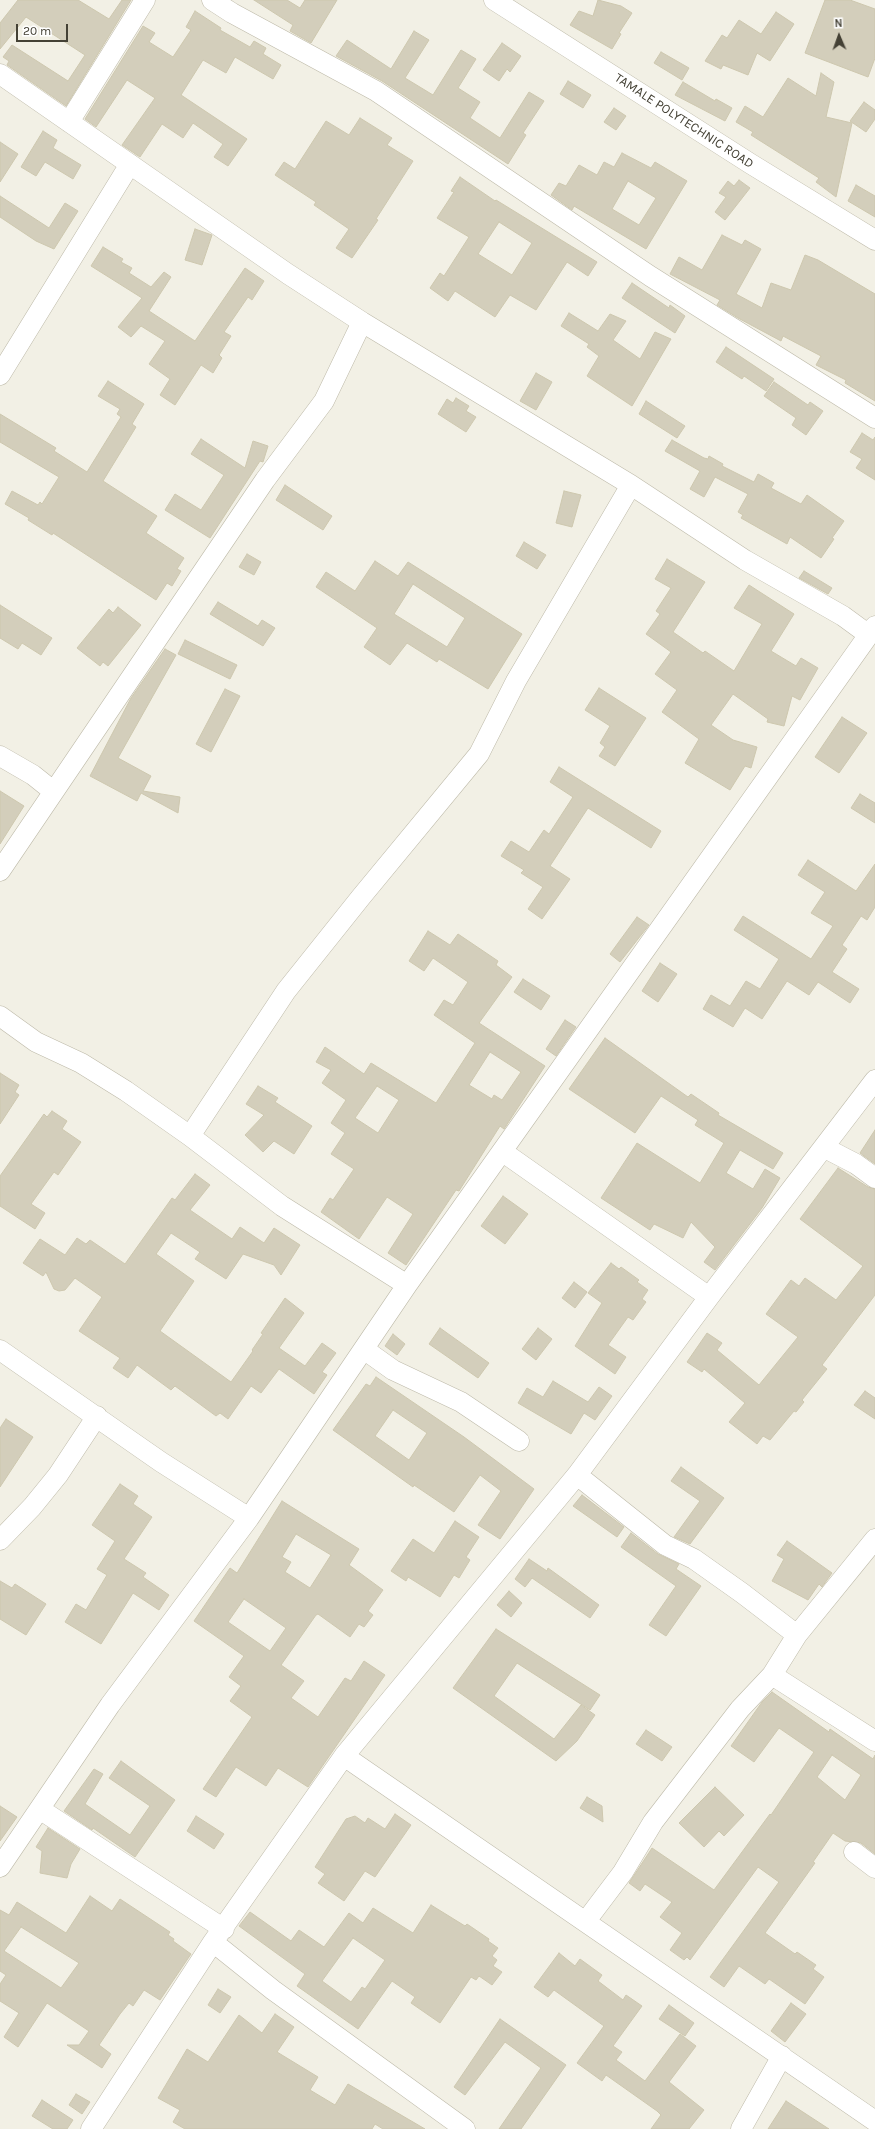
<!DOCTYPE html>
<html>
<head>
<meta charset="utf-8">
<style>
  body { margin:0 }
  #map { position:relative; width:875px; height:2129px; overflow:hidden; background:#f2f0e5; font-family:Karla,sans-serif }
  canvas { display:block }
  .north { position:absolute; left:819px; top:16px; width:40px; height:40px; -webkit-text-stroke:3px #fff; paint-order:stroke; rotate:358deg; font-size:11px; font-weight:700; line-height:16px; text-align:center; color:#444135 }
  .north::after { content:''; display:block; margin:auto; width:14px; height:18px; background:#444135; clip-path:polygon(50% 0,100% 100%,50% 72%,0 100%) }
  .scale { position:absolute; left:16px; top:24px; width:52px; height:18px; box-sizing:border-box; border:2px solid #444135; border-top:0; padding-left:5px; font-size:12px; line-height:14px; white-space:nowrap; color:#444135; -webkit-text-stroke:3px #fff; paint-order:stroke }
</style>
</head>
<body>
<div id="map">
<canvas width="875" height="2129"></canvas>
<div class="north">N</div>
<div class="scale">20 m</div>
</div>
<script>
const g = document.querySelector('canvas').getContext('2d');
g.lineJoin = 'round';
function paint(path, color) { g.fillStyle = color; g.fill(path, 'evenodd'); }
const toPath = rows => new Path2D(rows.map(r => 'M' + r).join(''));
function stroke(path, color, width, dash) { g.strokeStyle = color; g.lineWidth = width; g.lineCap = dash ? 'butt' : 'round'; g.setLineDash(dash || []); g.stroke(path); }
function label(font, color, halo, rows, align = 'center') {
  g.font = font + ' Karla,sans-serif'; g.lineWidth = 3.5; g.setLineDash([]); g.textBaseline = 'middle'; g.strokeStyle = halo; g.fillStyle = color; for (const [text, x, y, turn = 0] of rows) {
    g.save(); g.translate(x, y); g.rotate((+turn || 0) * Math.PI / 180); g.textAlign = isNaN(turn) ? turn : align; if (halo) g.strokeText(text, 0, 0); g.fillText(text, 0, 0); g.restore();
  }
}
const building = toPath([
  [18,0,78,0,109,19,122,0,131,0,66,106,7,65,9,61,3,57,12,45,68,81,85,55,26,17,0,49,0,23,18,0],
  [254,0,287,0,300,8,305,0,337,0,311,43,290,31,293,25,254,0],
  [598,0,621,6,632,13,619,33,621,34,612,49,570,25,579,11,593,16,598,0],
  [825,0,850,0,875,9,875,58,868,77,805,53,825,0],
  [195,11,221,28,220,30,250,47,254,41,266,48,263,54,281,65,273,79,235,57,226,73,203,60,181,95,247,139,228,166,214,157,223,144,193,123,183,138,162,124,140,157,122,145,155,98,127,80,96,127,85,119,143,26,155,33,149,42,173,57,191,30,186,27,195,11],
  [776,12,794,24,770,61,757,53,748,75,723,65,721,69,705,61,722,35,727,38,739,20,761,34,776,12],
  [414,31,429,40,405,78,433,95,461,50,476,59,458,88,480,102,470,118,500,138,529,92,544,101,523,133,526,135,508,164,382,81,336,56,347,40,391,69,414,31],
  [502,43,521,56,510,72,507,69,499,81,483,70,502,43],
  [661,52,689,68,682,80,654,63,661,52],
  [821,73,834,82,826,117,852,123,836,197,816,182,819,178,751,135,753,132,736,122,745,106,763,117,788,78,816,96,821,73],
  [568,81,591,95,583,108,560,94,568,81],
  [683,82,715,101,716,99,732,108,725,121,675,95,683,82],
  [864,102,875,110,875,119,866,132,850,121,864,102],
  [614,108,626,116,616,130,604,122,614,108],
  [360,118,392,138,387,145,413,161,376,219,378,220,352,258,336,248,349,229,314,205,316,202,275,175,284,162,295,169,326,121,349,135,360,118],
  [43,131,57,140,53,148,81,165,73,179,45,162,36,176,21,167,43,131],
  [0,142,18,154,0,182,0,142],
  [622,153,651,168,655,162,687,181,646,249,574,206,572,210,551,195,559,183,566,186,579,165,597,175,604,162,614,167,622,153],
  [628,181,656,198,639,225,612,209,628,181],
  [460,177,495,201,496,200,597,262,588,276,567,262,536,310,510,295,495,317,455,291,448,301,430,288,440,273,444,276,469,237,437,218,454,192,451,191,460,177],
  [499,222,532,243,512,275,478,254,499,222],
  [739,180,750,188,725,220,715,212,726,197,719,193,728,181,734,186,739,180],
  [856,185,875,196,875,217,848,201,856,185],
  [0,196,49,228,65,203,78,211,54,249,36,241,0,217,0,196],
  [195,229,212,235,202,265,185,260,195,229],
  [722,235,742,245,745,240,761,249,736,294,762,308,771,283,791,290,805,255,818,260,875,294,875,401,845,383,846,380,816,365,821,356,783,336,781,341,738,318,717,305,720,300,670,274,679,257,702,270,722,235],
  [103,247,123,259,121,262,132,268,129,273,151,287,164,272,171,277,149,311,195,341,245,268,264,281,252,300,248,297,224,332,231,336,219,355,222,358,213,373,201,365,175,405,160,395,170,379,149,364,165,341,141,326,131,337,118,327,142,298,91,266,103,247],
  [632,283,669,308,670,305,685,316,675,333,622,298,632,283],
  [569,313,598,331,610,314,626,321,613,340,640,359,655,332,671,339,632,406,587,376,599,356,587,347,589,344,561,326,569,313],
  [726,347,774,379,766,391,744,376,742,379,716,362,726,347],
  [536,373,552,382,536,410,520,401,536,373],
  [108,381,144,404,132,424,136,427,103,481,157,516,146,533,184,558,177,569,181,571,172,586,167,583,156,600,53,533,52,535,28,520,29,518,5,504,12,491,38,505,40,502,42,504,59,477,0,442,0,414,56,448,54,451,87,472,121,417,117,414,120,409,98,396,108,381],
  [774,382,808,405,810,402,823,411,806,435,792,425,796,418,764,396,774,382],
  [456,398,469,406,466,411,476,417,466,432,438,414,447,399,453,403,456,398],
  [646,401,685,426,677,438,639,414,646,401],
  [862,433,873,440,875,437,875,480,856,468,862,459,850,452,862,433],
  [201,439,245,468,253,441,268,446,263,462,260,461,210,538,165,510,175,494,201,510,224,475,191,454,201,439],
  [672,440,704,458,708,459,709,456,723,464,722,466,754,482,758,474,774,483,771,488,801,504,807,495,844,521,832,538,834,539,821,558,790,537,787,544,741,518,743,515,738,512,748,494,715,477,704,497,690,489,700,471,665,451,672,440],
  [285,485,332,516,323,530,276,500,285,485],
  [564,491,581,495,572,527,556,523,564,491],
  [524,542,546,555,537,569,516,556,524,542],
  [247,554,261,562,254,575,239,567,247,554],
  [667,559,705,582,673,632,703,653,705,651,734,671,762,624,734,608,749,585,794,614,771,651,796,666,801,658,818,668,800,700,792,696,784,726,767,722,768,719,733,694,711,725,733,740,757,747,751,768,745,766,730,790,685,763,699,739,662,712,677,690,655,674,671,652,646,634,660,614,656,611,671,588,655,579,667,559],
  [375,561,398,576,408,562,522,634,488,689,439,659,437,662,407,643,390,665,364,647,377,628,316,587,326,572,355,591,375,561],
  [413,584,465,618,447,647,394,614,413,584],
  [804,571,832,588,828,594,799,578,804,571],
  [218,602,258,626,262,620,275,628,263,646,210,614,218,602],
  [0,605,52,638,41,655,22,643,18,649,0,638,0,605],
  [118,607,141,625,108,666,103,662,100,666,77,648,109,609,113,613,118,607],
  [185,640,237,665,230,679,178,654,185,640],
  [165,649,176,655,118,758,151,776,143,791,180,797,178,813,141,793,137,801,90,776,131,698,165,649],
  [599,688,646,718,615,766,599,756,605,747,600,743,610,726,585,710,599,688],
  [225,689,240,696,211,752,196,744,225,689],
  [842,717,867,733,839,773,815,757,842,717],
  [559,767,661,831,651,848,588,808,550,866,570,879,542,919,528,909,543,887,521,873,524,870,501,856,511,841,529,852,544,830,549,834,573,797,550,782,559,767],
  [0,791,24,806,0,844,0,791],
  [860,794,875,803,875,823,851,808,860,794],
  [808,860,856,891,875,864,875,907,867,920,861,916,842,945,847,949,832,972,859,989,850,1003,818,982,809,995,787,981,762,1019,745,1008,733,1027,703,1009,711,995,730,1006,746,981,760,989,779,959,734,930,743,916,811,959,833,926,811,913,825,892,798,875,808,860],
  [637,917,649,925,620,962,610,954,637,917],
  [428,931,450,945,458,934,498,961,496,965,512,977,479,1023,545,1066,504,1129,500,1126,459,1191,456,1190,406,1265,388,1253,413,1214,387,1197,359,1239,321,1212,330,1198,333,1200,354,1169,331,1154,345,1133,331,1123,346,1100,322,1083,331,1070,316,1062,325,1047,364,1074,371,1063,436,1103,475,1043,434,1015,444,1000,453,1005,468,982,433,958,424,971,409,961,428,931],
  [490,1052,521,1072,502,1100,494,1095,492,1099,469,1085,490,1052],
  [377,1086,399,1100,378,1133,355,1118,377,1086],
  [660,963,677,974,658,1002,642,991,660,963],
  [523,979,550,996,541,1010,514,992,523,979],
  [565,1020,576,1027,556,1056,546,1049,565,1020],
  [605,1038,688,1097,691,1094,719,1113,718,1115,783,1153,773,1169,740,1150,726,1173,753,1189,765,1169,780,1178,762,1208,715,1270,704,1262,715,1247,691,1222,683,1238,654,1224,650,1230,601,1198,637,1143,700,1183,724,1143,695,1125,698,1120,661,1096,635,1133,569,1089,605,1038],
  [0,1073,19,1085,15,1092,19,1095,0,1124,0,1073],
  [258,1086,278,1098,275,1102,312,1126,294,1154,274,1141,263,1152,245,1135,264,1115,246,1104,258,1086],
  [52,1111,67,1121,62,1129,81,1142,58,1175,54,1172,31,1204,45,1213,35,1229,0,1206,0,1176,44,1114,47,1117,52,1111],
  [875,1130,875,1164,860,1153,875,1130],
  [838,1168,868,1187,875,1189,875,1295,822,1365,827,1369,802,1400,804,1402,796,1412,794,1411,770,1440,763,1436,757,1444,729,1422,745,1403,704,1369,702,1372,687,1362,707,1333,722,1343,717,1350,759,1385,798,1337,766,1314,791,1280,799,1286,805,1278,836,1300,863,1266,800,1219,838,1168],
  [195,1174,210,1185,190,1210,232,1239,240,1227,264,1243,274,1228,300,1245,281,1275,274,1265,243,1254,226,1279,195,1259,200,1252,171,1233,156,1254,194,1281,160,1331,231,1382,253,1351,252,1350,263,1334,261,1333,285,1298,304,1313,279,1348,305,1366,322,1343,336,1353,322,1372,327,1375,314,1394,279,1369,261,1393,251,1386,228,1419,220,1413,216,1416,175,1386,171,1390,137,1365,128,1378,113,1368,120,1358,79,1331,102,1297,75,1278,65,1290,59,1291,54,1289,46,1272,43,1276,23,1263,40,1239,65,1255,77,1238,86,1244,90,1240,125,1264,172,1198,175,1200,195,1174],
  [503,1196,528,1214,505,1244,481,1226,503,1196],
  [611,1263,619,1269,621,1267,639,1280,637,1282,648,1290,642,1299,646,1302,633,1320,628,1317,608,1345,626,1357,615,1374,575,1346,602,1303,588,1293,611,1263],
  [574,1282,587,1292,575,1308,562,1298,574,1282],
  [440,1328,489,1363,478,1378,429,1344,440,1328],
  [538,1328,552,1339,536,1360,522,1349,538,1328],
  [393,1334,405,1344,397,1355,385,1346,393,1334],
  [376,1377,464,1437,534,1489,500,1539,478,1525,501,1491,480,1475,454,1512,414,1485,413,1487,333,1430,366,1384,370,1386,376,1377],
  [393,1410,427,1433,409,1460,375,1436,393,1410],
  [553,1381,588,1402,599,1387,612,1396,595,1420,584,1413,571,1434,518,1403,527,1388,543,1397,553,1381],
  [865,1391,875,1398,875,1419,854,1405,865,1391],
  [6,1419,33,1437,0,1487,0,1428,6,1419],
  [681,1467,724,1498,690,1544,674,1537,700,1501,671,1481,681,1467],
  [120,1484,138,1496,133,1504,152,1517,124,1559,146,1573,143,1577,169,1595,159,1610,133,1593,101,1644,65,1622,76,1604,86,1610,107,1575,97,1569,115,1541,92,1525,120,1484],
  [582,1495,624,1527,617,1537,573,1506,582,1495],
  [282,1501,359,1549,349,1565,383,1590,368,1611,373,1615,364,1627,359,1624,350,1637,318,1614,316,1615,281,1665,304,1681,291,1698,318,1717,345,1678,351,1681,364,1661,385,1675,308,1787,278,1768,266,1786,236,1767,216,1797,203,1789,252,1717,230,1701,241,1686,229,1677,244,1656,194,1621,230,1568,237,1573,282,1501],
  [296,1534,331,1555,310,1588,285,1572,291,1562,282,1557,296,1534],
  [244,1599,286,1628,270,1651,228,1622,244,1599],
  [455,1521,479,1537,466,1557,470,1560,459,1578,454,1575,440,1597,408,1577,406,1581,391,1571,413,1539,434,1553,455,1521],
  [631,1533,658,1554,679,1564,676,1569,701,1586,666,1636,649,1625,676,1586,621,1547,631,1533],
  [787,1541,832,1573,822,1587,819,1584,808,1600,772,1581,784,1559,777,1555,787,1541],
  [529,1559,547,1571,548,1568,599,1605,590,1618,532,1578,525,1587,515,1579,529,1559],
  [0,1581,12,1588,15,1584,46,1604,26,1635,0,1619,0,1581],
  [509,1591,522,1603,511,1617,497,1605,509,1591],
  [496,1629,600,1695,590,1710,517,1663,494,1696,554,1739,581,1705,595,1715,577,1741,556,1761,453,1688,496,1629],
  [772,1692,829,1732,830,1729,873,1759,875,1755,875,1854,861,1843,845,1841,833,1833,813,1862,815,1863,765,1933,795,1954,797,1952,816,1965,813,1969,824,1977,805,2004,769,1979,765,1984,739,1966,724,1987,710,1977,779,1882,758,1867,690,1960,687,1957,684,1960,670,1950,682,1933,660,1917,672,1902,645,1884,640,1891,629,1883,652,1848,714,1890,770,1814,771,1815,814,1752,779,1728,754,1762,731,1746,762,1702,772,1692],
  [832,1755,861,1775,845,1800,817,1777,832,1755],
  [646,1730,672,1747,662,1761,636,1744,646,1730],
  [121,1761,175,1800,135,1857,93,1828,92,1830,64,1811,94,1769,103,1774,85,1804,130,1835,150,1806,109,1778,121,1761],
  [715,1787,744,1815,724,1836,719,1831,704,1847,679,1823,715,1787],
  [587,1797,602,1806,603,1822,580,1808,587,1797],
  [0,1806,17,1817,0,1841,0,1806],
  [395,1814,411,1825,375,1877,365,1871,344,1901,318,1883,325,1874,315,1867,346,1819,355,1816,365,1823,368,1818,385,1829,395,1814],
  [196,1816,224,1834,214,1849,187,1831,196,1816],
  [48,1828,80,1849,71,1864,67,1878,40,1873,42,1851,36,1847,48,1828],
  [90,1896,112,1911,120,1899,170,1932,168,1935,174,1939,173,1941,191,1954,160,2000,144,1990,133,2006,129,2003,120,2014,99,2045,111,2054,102,2068,67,2045,79,2045,89,2031,47,2003,18,2047,4,2037,19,2013,0,2001,0,1984,6,1975,0,1971,0,1910,9,1915,17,1902,66,1933,90,1896],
  [21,1927,79,1963,61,1988,4,1951,21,1927],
  [431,1905,465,1926,467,1924,489,1939,488,1941,498,1948,492,1956,497,1960,493,1966,502,1972,492,1985,479,1976,476,1980,471,1977,440,2023,411,2003,415,1997,392,1981,358,2029,297,1986,305,1974,239,1926,250,1912,291,1941,299,1930,324,1947,349,1913,363,1923,373,1908,413,1933,431,1905],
  [353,1938,385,1960,365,1989,362,1987,351,2002,322,1981,353,1938],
  [559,1953,575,1966,580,1959,602,1975,598,1981,623,2000,626,1995,642,2006,613,2046,622,2052,616,2060,645,2081,680,2034,696,2046,669,2082,704,2110,689,2129,651,2129,661,2115,657,2111,606,2075,602,2081,577,2063,604,2026,554,1990,548,1997,534,1987,559,1953],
  [218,1989,231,1997,220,2013,208,2005,218,1989],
  [791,2003,806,2014,785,2042,771,2031,791,2003],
  [669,2005,694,2023,685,2036,659,2019,669,2005],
  [275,2014,294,2027,277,2052,318,2077,310,2090,335,2105,348,2084,425,2129,383,2129,375,2124,372,2129,185,2129,173,2122,180,2110,158,2098,187,2049,208,2062,239,2015,262,2033,275,2014],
  [500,2019,566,2065,521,2129,499,2129,541,2068,505,2042,465,2095,454,2087,500,2019],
  [76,2094,90,2102,82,2114,69,2105,76,2094],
  [42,2100,73,2120,67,2129,53,2129,32,2116,42,2100],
  [786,2101,829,2129,768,2129,786,2101]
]);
const street = toPath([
  [212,0,232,13,376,91,650,276,875,418],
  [494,0,751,164,875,240],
  [0,74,288,274,362,322,631,485,745,560,843,616,869,635],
  [69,122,145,0],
  [0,375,130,164],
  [0,756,33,775,53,791],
  [0,871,265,480,324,401,362,322],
  [0,1016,36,1042,81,1063,126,1091,190,1136,282,1206,407,1285],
  [190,1136,286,991,361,897,479,754,516,681,631,485],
  [825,1148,856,1164,875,1178],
  [503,1152,709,1297],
  [0,1350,161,1462,249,1518],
  [365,1350,393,1370,461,1402,519,1441],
  [577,1475,665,1545,694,1559,742,1593,797,1635],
  [0,1540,32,1507,58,1475,97,1416],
  [772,1675,875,1741],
  [344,1756,875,2121],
  [41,1810,224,1929],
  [854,1852,875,1868],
  [0,1867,110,1705,249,1518,407,1285,875,626],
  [586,1921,623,1872,653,1822,740,1709,772,1675,797,1635,875,1539],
  [213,1942,273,1990,465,2129],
  [91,2129,213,1942,344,1756,577,1475,709,1297,875,1080],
  [741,2129,782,2056]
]);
const streetNames = [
  ["TAMALE POLYTECHNIC ROAD",684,121,33]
];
paint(building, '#d3cebb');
stroke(building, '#cdc7ae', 1);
stroke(street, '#bdb9a8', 21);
stroke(street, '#fff', 20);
label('13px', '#444135', '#fff', streetNames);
</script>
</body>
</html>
